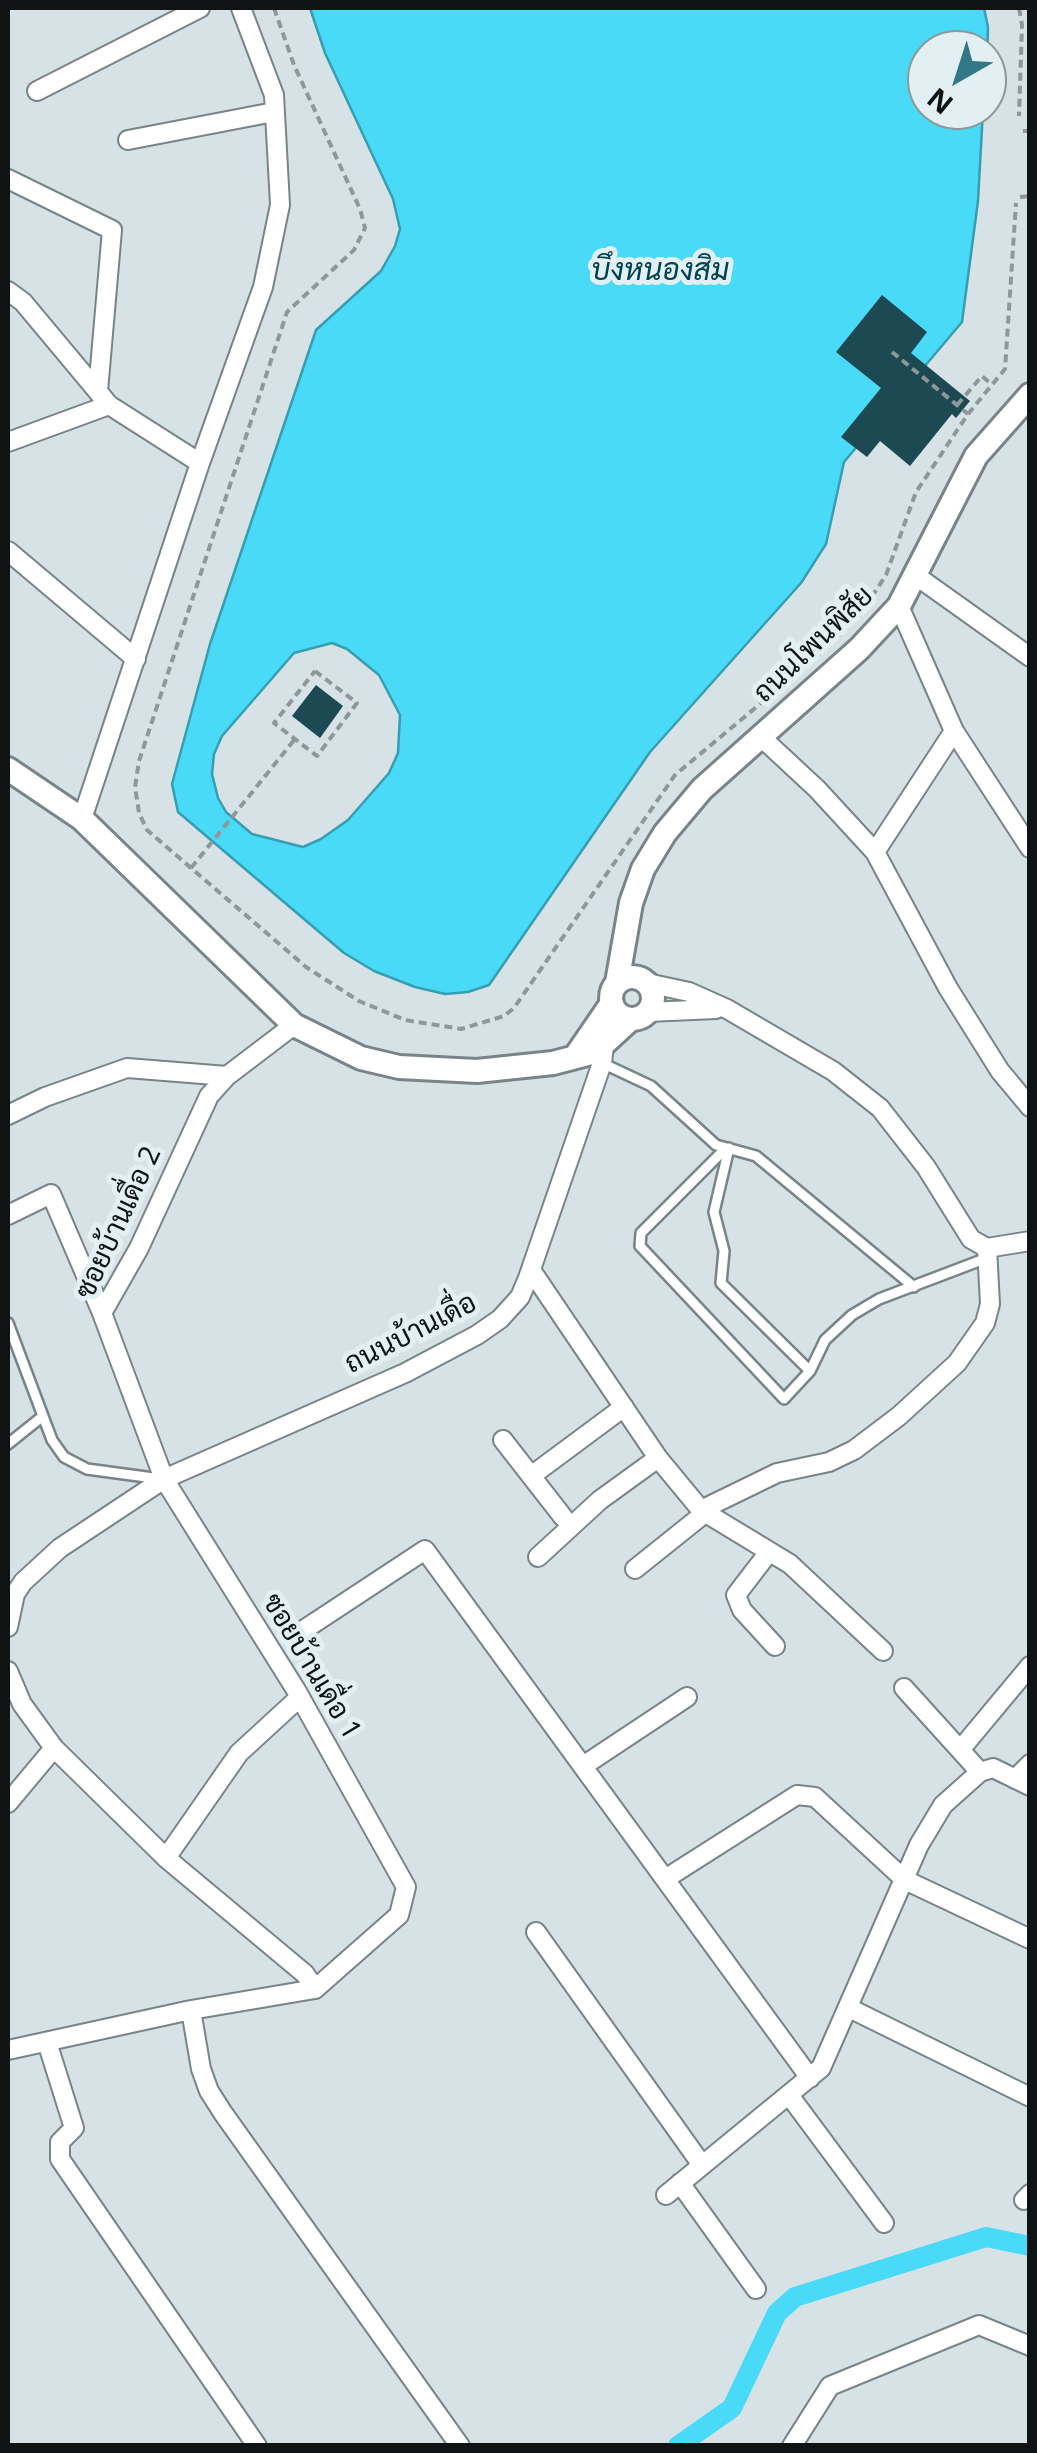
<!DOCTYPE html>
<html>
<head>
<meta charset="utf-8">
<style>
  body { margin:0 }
  #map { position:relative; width:1037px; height:2453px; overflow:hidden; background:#d6e2e5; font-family:"Noto Sans",sans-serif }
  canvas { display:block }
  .frame { position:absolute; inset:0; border:10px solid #0f1314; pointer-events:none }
  .north { position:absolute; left:907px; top:30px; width:100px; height:100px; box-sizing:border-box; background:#e3f0f3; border:2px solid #8e989a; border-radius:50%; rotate:219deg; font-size:28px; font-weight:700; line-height:40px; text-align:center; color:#0f1314 }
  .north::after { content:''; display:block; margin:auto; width:35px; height:45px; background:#337886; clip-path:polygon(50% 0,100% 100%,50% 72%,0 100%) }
</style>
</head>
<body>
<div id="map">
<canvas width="1037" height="2453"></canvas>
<div class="frame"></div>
<div class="north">N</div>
</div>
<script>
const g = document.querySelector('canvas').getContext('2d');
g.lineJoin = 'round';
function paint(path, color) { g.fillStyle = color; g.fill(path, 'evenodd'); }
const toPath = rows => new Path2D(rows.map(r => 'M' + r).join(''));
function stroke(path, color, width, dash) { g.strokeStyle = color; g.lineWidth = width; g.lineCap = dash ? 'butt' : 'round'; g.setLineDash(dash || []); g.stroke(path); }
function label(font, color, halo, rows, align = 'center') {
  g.font = font + ' "Noto Sans",Sarabun,sans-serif'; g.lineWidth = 10; g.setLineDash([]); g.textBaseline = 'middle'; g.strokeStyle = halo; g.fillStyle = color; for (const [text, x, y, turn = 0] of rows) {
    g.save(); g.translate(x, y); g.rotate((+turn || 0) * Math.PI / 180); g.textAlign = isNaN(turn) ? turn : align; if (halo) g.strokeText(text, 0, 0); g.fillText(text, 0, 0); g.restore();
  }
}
const water = toPath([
  [310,8,984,8,988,27,987,70,987,50,927,50,927,110,983,110,978,201,962,322,844,462,826,544,801,583,650,752,489,985,468,992,445,994,415,987,374,971,344,953,178,812,172,784,210,644,316,330,381,271,395,246,400,229,393,199,325,53,310,8],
  [332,643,347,649,379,675,400,715,398,753,389,773,348,820,321,839,303,847,252,834,226,812,218,798,212,774,214,754,222,736,294,653,332,643]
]);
const canal = toPath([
  [678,2446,732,2408,777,2313,795,2297,986,2237,1030,2246]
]);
const building = toPath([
  [882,295,927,332,911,353,970,401,956,418,952,414,910,466,880,441,867,457,841,437,881,388,836,352],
  [316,685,343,706,320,738,292,716]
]);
const path = toPath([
  [274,8,294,65,360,209,365,228,354,250,287,312,139,761,135,787,139,813,147,830,306,967,359,1001,405,1020,461,1029,504,1016,514,1008,675,775,815,658,860,615,886,575,916,492,968,414,1005,369,1016,203],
  [1019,8,1022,25,1019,116],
  [1023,131,1030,131],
  [1020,197,1030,196],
  [892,352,968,414],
  [957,405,982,376,991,384],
  [315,671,357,703,317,756,274,723,315,671],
  [191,868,295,739]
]);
const lane = toPath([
  [602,1063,651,1086,716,1145,756,1156,914,1287],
  [726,1148,641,1233,640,1246,784,1399,810,1371,825,1340,852,1315,879,1299,987,1258],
  [729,1148,714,1212,724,1251,721,1283,810,1371],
  [8,1323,52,1440,64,1457,87,1469,161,1479],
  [8,1444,43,1416]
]);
const street = toPath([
  [37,91,200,8],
  [128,140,274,112],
  [8,179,112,230,98,391],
  [8,291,23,302,109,405,200,463],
  [8,442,109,405],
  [8,551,136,659],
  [915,575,1030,657],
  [899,606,954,731,1030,848],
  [761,737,817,789,875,852,948,988,1000,1071,1030,1107],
  [82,819,200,463,263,287,280,205,274,95,241,8],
  [875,852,954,731],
  [647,983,689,992,727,1009,833,1071,880,1108,926,1167,971,1239,987,1248,1030,1241],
  [648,1012,716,1009],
  [294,1025,227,1076,209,1096,139,1248,102,1313,164,1479,296,1690,406,1887,399,1915,315,1989,191,2010,201,2069,209,2091,223,2113,460,2446],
  [8,1115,45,1097,127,1068,227,1076],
  [8,1215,51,1194,102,1313],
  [531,1270,658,1458,701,1510,790,1564,883,1651],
  [503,1440,563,1517],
  [531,1476,624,1407],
  [701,1510,777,1473,829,1462,854,1450,899,1416,957,1363,985,1323,990,1304,987,1248],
  [769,1552,736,1595,742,1610,775,1646],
  [538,1557,600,1500,658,1458],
  [635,1569,705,1513],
  [8,1627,15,1594,23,1582,60,1548,164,1479,405,1373,477,1335,500,1319,520,1297,528,1278,602,1063,605,1037],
  [299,1633,425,1550,810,2078],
  [8,1671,22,1704,54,1748,166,1858,305,1974,315,1989],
  [904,1688,980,1772],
  [960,1750,1030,1666],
  [583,1766,687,1697],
  [1015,1779,1030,1764],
  [8,1803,54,1748],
  [166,1858,239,1753,300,1697],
  [665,1879,797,1795,815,1797,905,1880,1030,1939],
  [536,1932,702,2165],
  [849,2008,1030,2097],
  [47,2042,74,2128,60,2142,60,2159,257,2446],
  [8,2050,191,2010],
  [789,2095,884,2223],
  [680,2183,756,2289],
  [666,2195,821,2068,919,1845,943,1805,980,1772,993,1768,1030,1786],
  [1024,2200,1030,2194],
  [792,2446,830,2386,979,2325,1030,2346]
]);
const secondary = toPath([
  [8,769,82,819,294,1025,361,1058,399,1067,477,1071,553,1063,595,1052,631,1019],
  '611 998a21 21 0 1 1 42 0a21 21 0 1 1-42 0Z',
  [617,983,631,903,643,869,665,833,702,789,859,649,899,606,976,456,1030,395],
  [575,1057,612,1003]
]);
const streetNames = [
  ["ถนนโพนพิสัย",814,645,-44],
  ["ซอยบ้านเดื่อ 2",119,1223,-65],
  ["ถนนบ้านเดื่อ",411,1334,-27],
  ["ซอยบ้านเดื่อ 1",311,1667,59]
];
const waterNames = [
  ["บึงหนองสิม",660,271]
];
paint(water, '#48daf6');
stroke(water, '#379eb2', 2.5);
stroke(canal, '#48daf6', 20);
paint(building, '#1d4952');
stroke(lane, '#788487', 14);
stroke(street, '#788487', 22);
stroke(secondary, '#788487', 28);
stroke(path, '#8e9799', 4, [8, 5]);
stroke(lane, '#fff', 9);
stroke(street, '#fff', 18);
stroke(secondary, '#fff', 22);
label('28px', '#0f1314', '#e3f0f3', streetNames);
label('italic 30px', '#004450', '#e3f0f3', waterNames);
</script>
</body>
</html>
